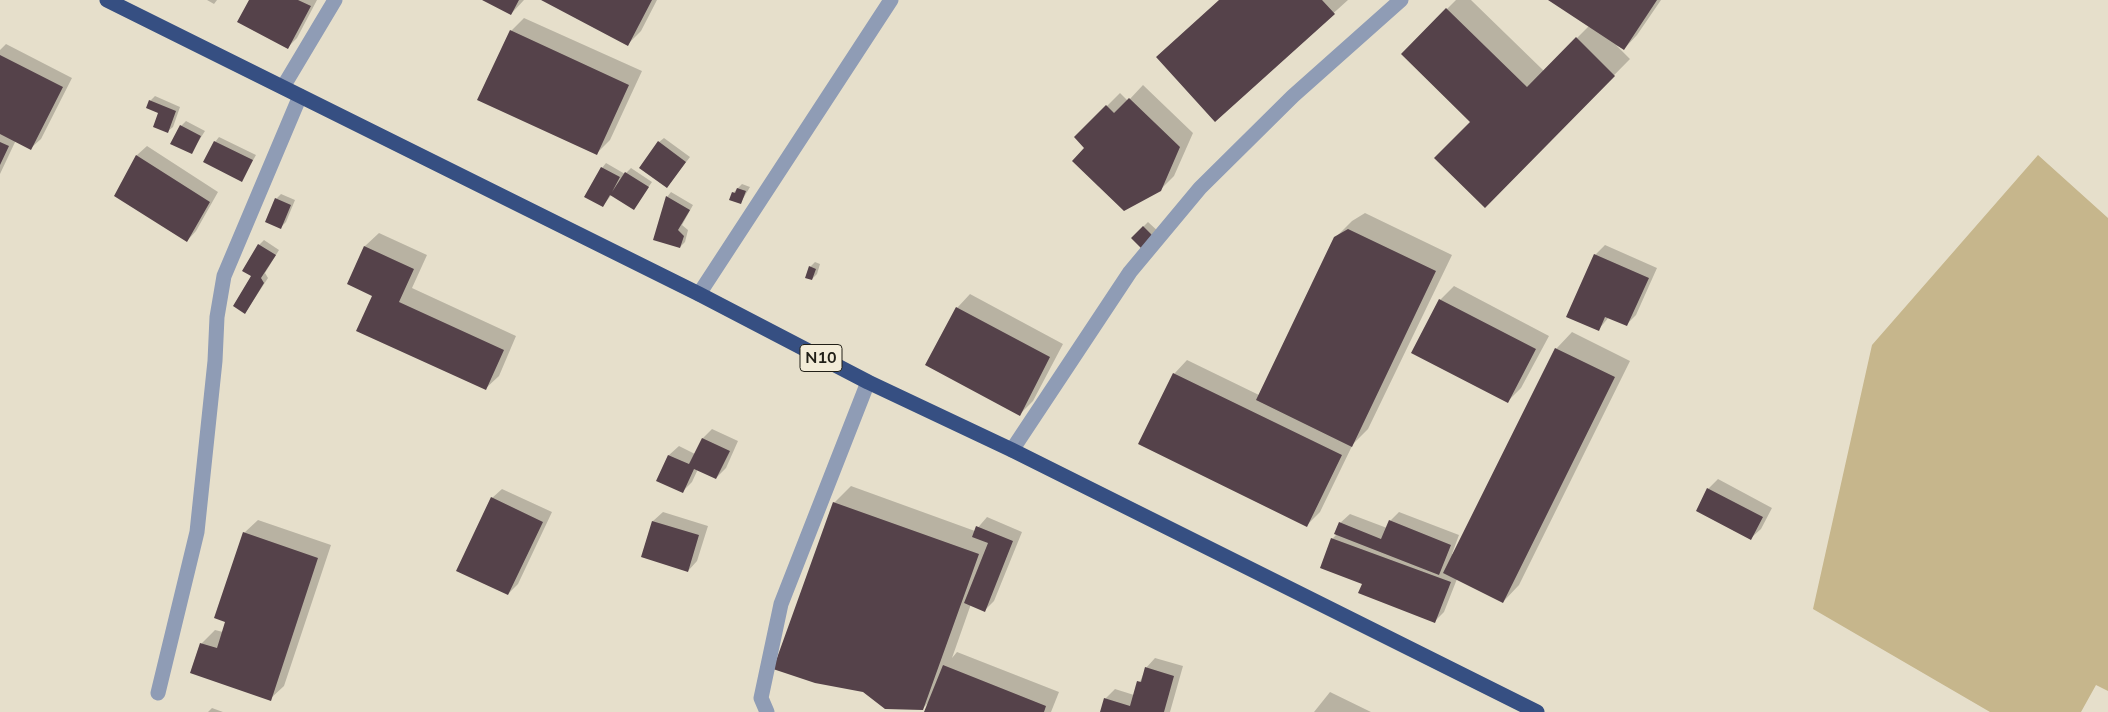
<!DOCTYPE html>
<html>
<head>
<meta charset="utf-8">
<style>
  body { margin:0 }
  canvas { display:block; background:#e6dfcb }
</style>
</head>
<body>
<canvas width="2108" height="712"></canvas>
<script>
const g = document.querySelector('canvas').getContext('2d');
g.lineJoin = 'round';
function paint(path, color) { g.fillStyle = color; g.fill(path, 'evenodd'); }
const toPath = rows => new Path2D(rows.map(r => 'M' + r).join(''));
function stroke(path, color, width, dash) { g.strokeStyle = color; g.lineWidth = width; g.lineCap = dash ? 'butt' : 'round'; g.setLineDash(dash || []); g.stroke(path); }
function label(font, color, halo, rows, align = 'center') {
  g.font = font + ' Mulish,sans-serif'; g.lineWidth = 5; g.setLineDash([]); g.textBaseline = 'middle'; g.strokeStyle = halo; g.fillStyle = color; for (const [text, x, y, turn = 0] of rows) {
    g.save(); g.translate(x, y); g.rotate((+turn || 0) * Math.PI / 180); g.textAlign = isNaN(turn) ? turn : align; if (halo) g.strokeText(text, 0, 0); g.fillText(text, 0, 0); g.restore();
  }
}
const green = toPath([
  [2038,155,2108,218,2108,691,2096,685,2081,712,1990,712,1813,609,1872,345]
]);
const shadow = toPath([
  [207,0,217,0,214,4],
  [251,0,317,0,297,38,287,48],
  [485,0,524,0,511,14],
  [543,0,657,0,641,31,628,44],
  [1219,0,1348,0,1215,120],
  [1456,0,1471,0,1544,71,1589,26,1550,0,1661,0,1637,35,1624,49,1616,45,1630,59,1485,206,1472,122,1402,54],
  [524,18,642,71,610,140,597,153,511,31],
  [6,44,72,78,41,139,31,148,16,140,0,174,0,50],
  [1143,85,1193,133,1174,176,1160,190,1086,148,1076,137,1120,93,1128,101],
  [155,96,180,107,173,127,168,131,160,112,150,101],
  [186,121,205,131,191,153,181,126],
  [219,137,256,155,242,180,215,142],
  [664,138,690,157,667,187,659,142],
  [147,146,218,192,196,231,187,241,116,195,137,155],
  [606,163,625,174,631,168,652,182,634,208,612,194,603,206,602,168],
  [742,184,750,187,741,202,733,193],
  [671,192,693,205,682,225,688,230,685,242,680,247,667,197],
  [281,194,295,200,286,222,281,227,276,199],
  [1365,213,1452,255,1368,429,1353,444,1320,512,1307,525,1174,374,1187,360,1259,395,1335,238,1352,221],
  [1148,222,1160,233,1132,238],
  [379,233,427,255,412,288,516,336,499,376,485,389,374,295,348,284,365,246],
  [264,240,279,250,265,273,268,278,245,313,259,245],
  [1605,245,1657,268,1636,315,1626,325,1609,317,1599,329,1595,255],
  [815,262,820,264,817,274,812,279,810,267],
  [1454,286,1549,336,1521,388,1507,402,1440,300],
  [970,294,1063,344,1033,401,1020,414,957,308],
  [1572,332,1630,361,1519,585,1503,602,1457,579,1444,612,1435,621,1363,583,1332,539,1337,534,1340,523,1350,514,1387,528,1390,521,1399,512,1459,535,1452,554,1454,555,1556,349],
  [712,429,738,441,726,468,716,478,698,469,692,482,682,492,658,480,669,455,679,446,695,454,703,438],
  [1718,479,1772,508,1761,529,1751,538,1708,489],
  [851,486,975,531,987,517,1022,532,994,601,985,610,971,604,952,658,957,652,1059,692,1051,712,928,712,929,702,923,708,834,503],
  [502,489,552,512,518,584,508,594,492,498],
  [663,512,708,526,697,561,688,571,642,556,653,521],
  [258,520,331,545,284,686,270,699,192,673,202,643,215,630,223,632,244,533],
  [1155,658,1183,666,1170,712,1101,712,1105,699,1115,689,1134,695,1146,668],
  [1330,692,1371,712,1314,712],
  [212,708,223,712,208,712]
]);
const building = toPath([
  [249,0,298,0,311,6,288,49,237,22],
  [482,0,519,0,511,15],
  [541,0,652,0,628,46],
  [1219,0,1322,0,1335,14,1215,122,1156,57],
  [1548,0,1657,0,1624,50],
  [1446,8,1527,87,1576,37,1615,76,1485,208,1434,158,1470,122,1401,54],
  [510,30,629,85,597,155,477,100],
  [0,55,63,87,31,150,0,134],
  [1129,98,1180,147,1161,191,1124,211,1072,161,1084,148,1074,137,1106,105,1114,113],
  [149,100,176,111,168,133,153,127,158,113,146,108],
  [180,125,201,136,192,154,170,144],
  [214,141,253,160,242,182,203,162],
  [658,141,686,162,667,188,639,168],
  [0,142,9,146,0,165],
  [136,155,210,202,187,242,114,196],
  [601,167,620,177,612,192,625,172,649,187,634,210,610,195,603,207,584,197],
  [737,188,746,191,741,204,729,200,732,192,735,193],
  [666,196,690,210,678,230,684,236,680,248,653,240],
  [275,198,291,205,281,229,265,222],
  [1143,226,1156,239,1144,251,1131,238],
  [1348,229,1436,271,1352,447,1256,400,1334,237],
  [258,244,276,255,261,278,264,283,245,314,233,306,251,276,242,271],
  [364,246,414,269,399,302,504,350,486,390,356,331,372,296,347,284],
  [1594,254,1649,278,1627,326,1605,317,1599,331,1566,317],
  [809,266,816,269,812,280,805,278],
  [1439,299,1536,349,1508,403,1411,353],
  [956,307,1050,357,1020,416,925,365],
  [1555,348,1615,377,1503,603,1443,573],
  [1173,373,1342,455,1307,527,1138,444],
  [702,438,730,451,716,479,694,469,683,493,656,481,668,455,689,464],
  [1707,488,1763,517,1751,540,1696,511],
  [491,497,543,522,508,595,456,571],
  [833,502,979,554,923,710,885,709,863,692,815,683,773,669],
  [1389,520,1451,545,1439,575,1334,534,1339,522,1381,539],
  [652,521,699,535,688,572,641,557],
  [976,526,1013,541,985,612,964,603,988,543,972,537],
  [243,532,318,558,271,701,190,673,200,643,217,648,225,622,214,618],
  [1331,538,1451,582,1435,623,1358,593,1362,584,1320,568],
  [943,665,1046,706,1044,712,924,712],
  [1145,667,1174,676,1164,712,1100,712,1104,698,1130,706,1137,681,1141,682]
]);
const street = toPath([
  [283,87,335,0],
  [699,294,891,0],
  [1012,450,1130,272,1200,188,1293,96,1401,0],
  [158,693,197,532,215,361,217,317,224,276,300,96],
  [767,712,761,698,781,604,868,382]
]);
const highway = toPath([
  [107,0,699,294,868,382,1012,450,1537,712]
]);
const shields = [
  [821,358,42]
];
const shieldNames = [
  ["N10",821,358]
];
paint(green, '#c6b68c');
paint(shadow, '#0003');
paint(building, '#55424a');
stroke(street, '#8f9cb5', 15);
stroke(highway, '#364f82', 15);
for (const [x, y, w] of shields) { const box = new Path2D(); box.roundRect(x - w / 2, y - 13.5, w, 27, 4); g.fillStyle = '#f3ecd8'; g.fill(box); stroke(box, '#222018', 1); }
label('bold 16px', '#222018', null, shieldNames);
</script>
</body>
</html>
